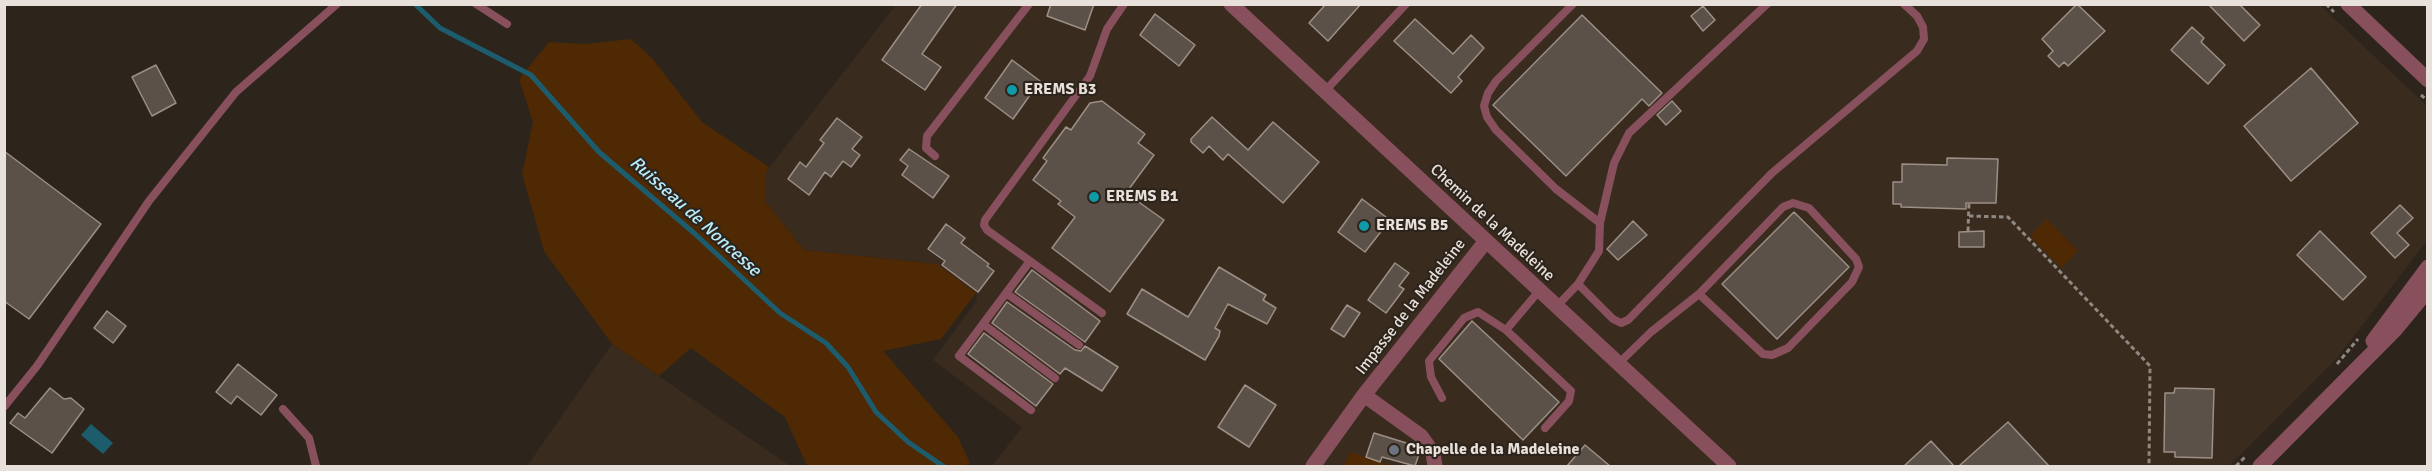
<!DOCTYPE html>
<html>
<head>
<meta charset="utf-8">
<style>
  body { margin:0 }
  #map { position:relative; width:2432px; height:471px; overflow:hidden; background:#2d241c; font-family:Signika,sans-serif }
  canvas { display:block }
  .frame { position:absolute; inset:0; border:6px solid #e7e0db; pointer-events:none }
</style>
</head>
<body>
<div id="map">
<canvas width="2432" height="471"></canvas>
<div class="frame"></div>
</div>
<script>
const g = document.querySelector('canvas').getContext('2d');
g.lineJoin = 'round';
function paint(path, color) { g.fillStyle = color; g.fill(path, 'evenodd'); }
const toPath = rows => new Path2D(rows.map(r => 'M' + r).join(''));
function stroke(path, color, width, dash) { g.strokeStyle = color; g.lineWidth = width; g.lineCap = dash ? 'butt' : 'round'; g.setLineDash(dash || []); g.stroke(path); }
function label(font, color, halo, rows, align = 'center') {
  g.font = font + ' Signika,sans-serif'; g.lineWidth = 4.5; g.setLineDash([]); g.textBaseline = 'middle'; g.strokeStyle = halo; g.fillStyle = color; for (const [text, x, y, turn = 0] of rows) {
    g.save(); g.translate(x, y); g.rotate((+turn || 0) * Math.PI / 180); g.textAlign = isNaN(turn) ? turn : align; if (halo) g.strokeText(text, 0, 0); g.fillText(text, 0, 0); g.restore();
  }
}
const built = toPath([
  [2319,4,2427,106,2428,239,2338,357,2229,466,992,466,1022,427,933,360,977,300,976,293,937,264,804,250,765,201,765,173,896,5],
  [612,344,790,466,527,466]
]);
const green = toPath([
  [631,39,651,57,702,122,769,167,765,173,765,201,804,250,937,264,976,293,941,339,883,351,958,437,970,463,963,466,807,466,785,417,691,348,659,376,612,344,544,251,522,174,533,122,519,79,549,42,585,44],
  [2047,219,2078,251,2061,268,2030,236],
  [1351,452,1380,462,1393,466,1343,466]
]);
const water = toPath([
  [91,424,113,443,103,454,81,435]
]);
const stream = toPath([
  [415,4,440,28,531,75,599,152,694,233,780,313,826,343,848,367,876,412,908,442,943,466]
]);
const building = toPath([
  [922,4,957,4,922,54,941,67,925,90,882,60,922,4],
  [1051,4,1094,4,1085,30,1047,16,1051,4],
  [1326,4,1361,4,1328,41,1309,23,1326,4],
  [2077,4,2105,31,2068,66,2064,62,2059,67,2048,56,2053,51,2042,39,2077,4],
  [2208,4,2239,4,2260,25,2244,41,2208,4],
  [1703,6,1715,20,1703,31,1691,16,1703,6],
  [1155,14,1195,45,1179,66,1140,35,1155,14],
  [1582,15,1662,93,1649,106,1642,99,1566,176,1493,105,1582,15],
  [1415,19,1453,54,1471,35,1484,48,1458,77,1462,81,1451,93,1394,41,1415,19],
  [2192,27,2204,38,2201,42,2225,65,2208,84,2171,50,2192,27],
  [1012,60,1040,81,1013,119,985,98,1012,60],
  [156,65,176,103,152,116,132,77,156,65],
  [2311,68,2358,123,2291,181,2244,126,2311,68],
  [1102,101,1145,134,1138,143,1154,155,1126,193,1164,220,1110,292,1052,248,1075,217,1058,204,1061,201,1033,180,1047,161,1043,158,1066,127,1071,130,1090,103,1102,101],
  [1672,101,1681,111,1666,125,1657,115,1672,101],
  [1212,117,1248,150,1273,122,1319,162,1283,203,1228,154,1223,160,1209,146,1203,153,1191,142,1191,139,1212,117],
  [837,118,862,137,852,149,860,155,851,167,843,161,831,177,825,172,809,195,788,179,800,162,806,167,824,143,820,140,837,118],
  [909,149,949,176,933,198,902,175,908,166,900,160,909,149],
  [4,151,101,224,29,319,4,301,4,151],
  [1947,158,1998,159,1996,203,1966,203,1966,209,1901,207,1901,204,1893,204,1893,182,1902,182,1902,164,1947,165,1947,158],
  [1362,199,1390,220,1365,252,1338,232,1362,199],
  [2400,205,2413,218,2397,233,2409,245,2395,258,2371,233,2400,205],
  [1794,212,1849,267,1777,339,1722,284,1794,212],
  [1633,221,1647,235,1618,260,1607,249,1633,221],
  [946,224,965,238,961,243,989,264,987,266,994,271,978,292,942,265,945,261,928,249,946,224],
  [1984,231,1984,247,1959,247,1959,232,1984,231],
  [2320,231,2366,277,2343,300,2297,255,2320,231],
  [1395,263,1409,273,1399,286,1404,289,1386,313,1368,300,1395,263],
  [1219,267,1266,295,1263,300,1276,308,1267,324,1228,304,1215,328,1220,331,1219,336,1205,360,1127,314,1142,289,1188,317,1219,267],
  [1032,270,1100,321,1085,342,1015,292,1032,270],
  [1007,302,1075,350,1081,351,1085,346,1118,367,1102,391,1065,368,1060,374,992,323,1007,302],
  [1347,305,1360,313,1344,337,1331,329,1347,305],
  [107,311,126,326,113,343,94,328,107,311],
  [1472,321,1559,402,1523,440,1439,359,1472,321],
  [984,333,1053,384,1036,406,968,354,984,333],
  [238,364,277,395,261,415,237,396,231,404,216,392,238,364],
  [1245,385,1276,405,1249,447,1218,427,1245,385],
  [50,388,64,399,71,398,84,409,52,453,10,423,18,413,25,418,50,388],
  [2175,388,2214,389,2212,458,2175,457,2175,452,2164,452,2165,393,2174,393,2175,388],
  [2008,422,2049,466,1959,466,2008,422],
  [1374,433,1416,446,1420,451,1415,466,1382,457,1380,462,1366,457,1374,433],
  [1931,441,1954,466,1904,466,1931,441],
  [1585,445,1610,466,1567,466,1585,445]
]);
const path = toPath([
  [2326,4,2334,12],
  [2421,95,2428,101],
  [1969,216,2008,217,2150,366,2149,466],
  [1968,231,1969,203],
  [2337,364,2358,339],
  [2236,466,2246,456]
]);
const service = toPath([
  [476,4,507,24],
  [1325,91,1406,4],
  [935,156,926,148,927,136,1029,4],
  [1600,223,1614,163,1629,133,1767,4],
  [1030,261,1102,313],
  [1578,284,1613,319,1621,323,1628,320,1772,173,1917,51,1924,39,1923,27,1917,16,1904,4],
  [1006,293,1079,345],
  [1556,307,1578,284,1599,251,1600,223,1556,189,1496,130,1487,117,1484,106,1488,93,1496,81,1573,4],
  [983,324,1055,378],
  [1506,330,1571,391,1569,401,1545,428],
  [1618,364,1651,332,1699,294,1783,207,1793,203,1809,208,1856,259,1859,267,1852,282,1788,348,1772,355,1763,354,1699,294],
  [1442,398,1431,377,1429,361,1464,318,1478,312,1506,330,1539,291],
  [4,407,37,366,149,201,236,92,337,4],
  [283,409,309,438,316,466],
  [1031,410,959,356,1030,261,987,230,984,225,985,220,1090,76,1107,29,1124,4]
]);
const minor = toPath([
  [1231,4,1729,466],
  [1364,395,1421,436,1433,453,1435,466],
  [1313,466,1364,395,1486,241]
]);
const tertiary = toPath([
  [2348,4,2428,80],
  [2373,341,2428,267],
  [2260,466,2395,330,2428,290]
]);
const markers = [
  [1012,90,6,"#0f9aa8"],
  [1094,197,6,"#0f9aa8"],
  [1364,226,6,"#0f9aa8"],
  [1394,450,6,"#6b7280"]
];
const poiNames = [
  ["EREMS B3",1024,90],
  ["EREMS B1",1106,197],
  ["EREMS B5",1376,226],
  ["Chapelle de la Madeleine",1406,450]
];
const streetNames = [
  ["Chemin de la Madeleine",1492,223,43],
  ["Impasse de la Madeleine",1411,307,-52]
];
const waterNames = [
  ["Ruisseau de Noncesse",695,217,42]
];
paint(built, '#3a2b1f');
paint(green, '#4e2904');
paint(water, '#1c5c6c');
stroke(stream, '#1c5c6c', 5);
paint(building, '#5c5149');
stroke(building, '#9b8f86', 1.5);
stroke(path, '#908882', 3, [4.5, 3]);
stroke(service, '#88505d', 8);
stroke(minor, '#88505d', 15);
stroke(tertiary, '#88505d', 15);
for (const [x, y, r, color] of markers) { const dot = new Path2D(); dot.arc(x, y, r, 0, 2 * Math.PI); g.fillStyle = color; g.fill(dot); stroke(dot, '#2d241c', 2); }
label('bold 16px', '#e7e0db', '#2d241c', poiNames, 'left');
label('16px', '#e7e0db', '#2d241c', streetNames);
label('italic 18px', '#b7ecfb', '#2d241c', waterNames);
</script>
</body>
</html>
